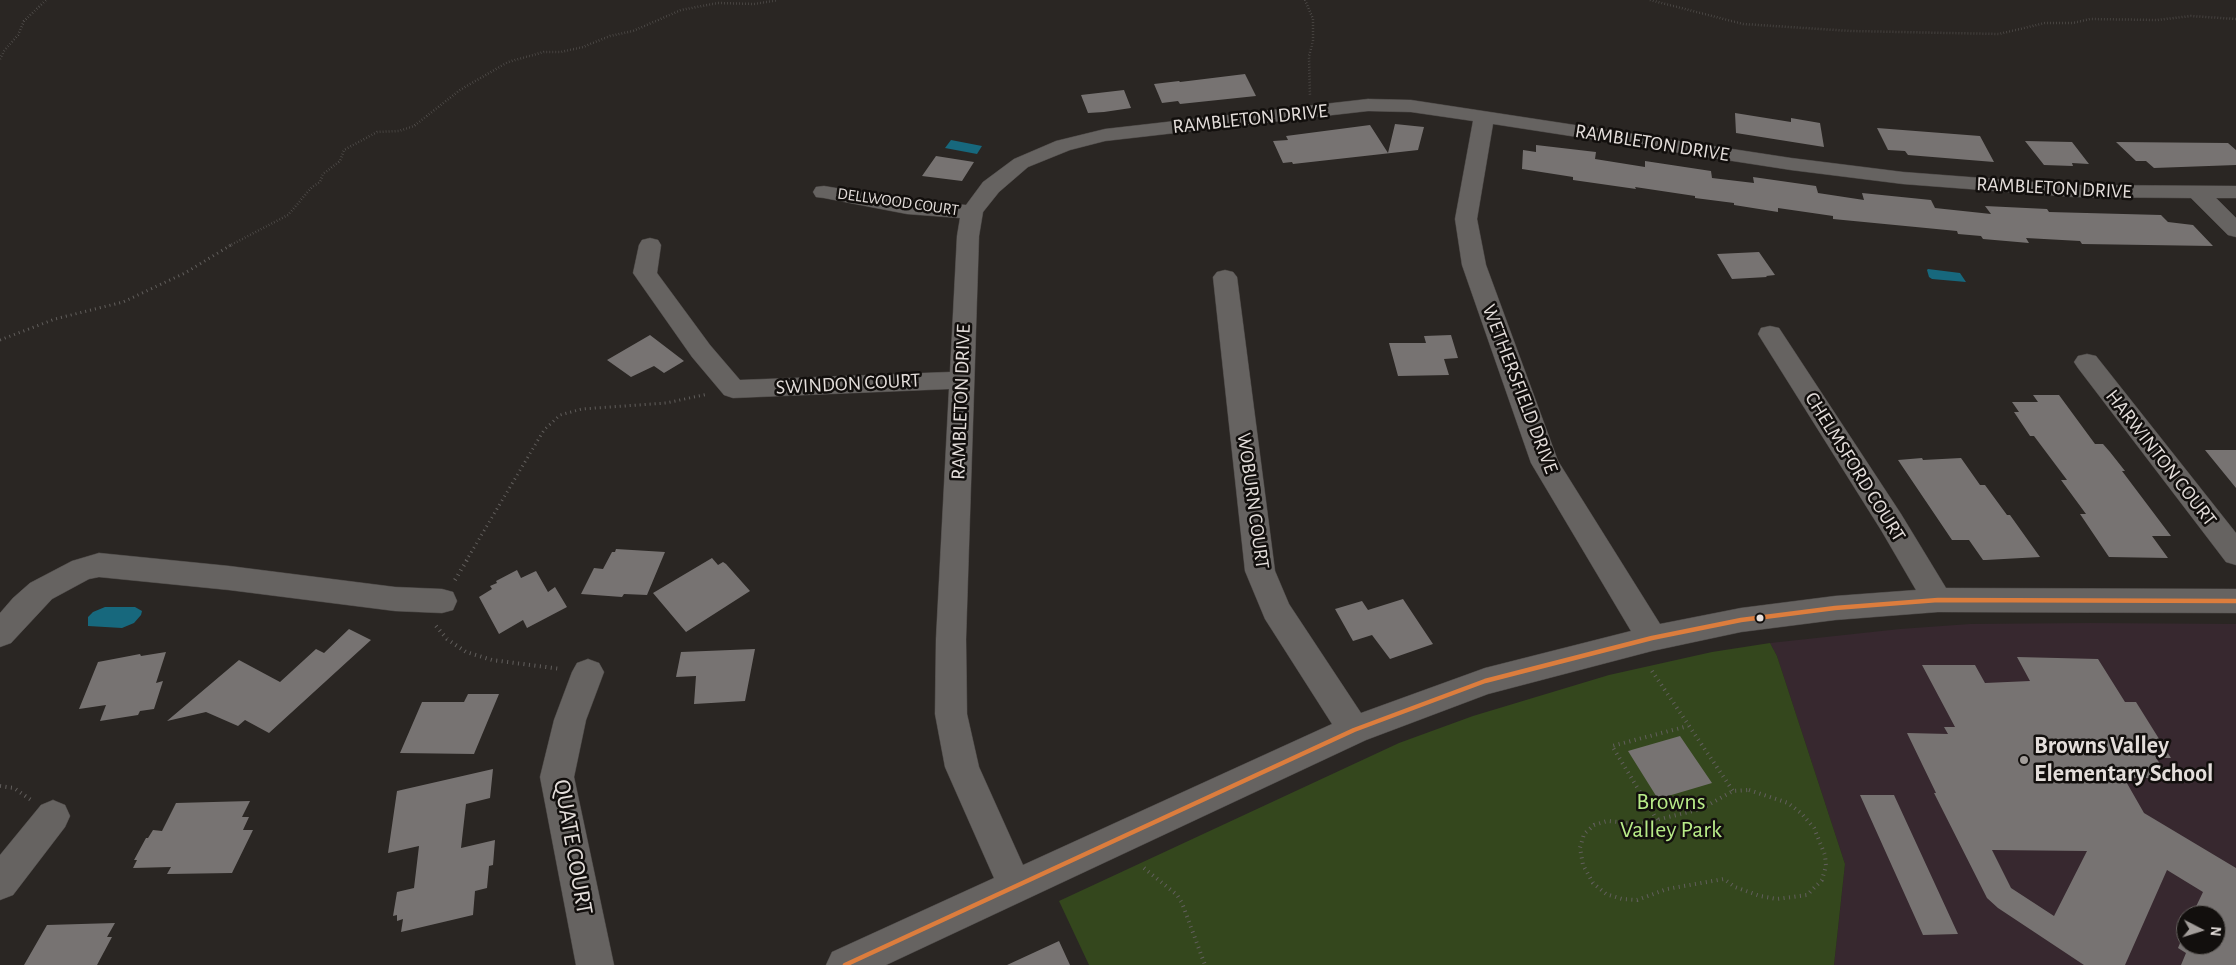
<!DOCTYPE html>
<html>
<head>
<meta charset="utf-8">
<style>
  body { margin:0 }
  #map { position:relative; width:2236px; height:965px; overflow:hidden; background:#2a2623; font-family:"Alegreya Sans",sans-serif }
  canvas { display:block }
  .north { position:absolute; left:2176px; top:905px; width:50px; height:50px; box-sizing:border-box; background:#120f0d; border:1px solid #66625f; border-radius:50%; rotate:95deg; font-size:14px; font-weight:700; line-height:20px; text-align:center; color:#e4dedb }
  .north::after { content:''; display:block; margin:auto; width:18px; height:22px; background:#a39e9b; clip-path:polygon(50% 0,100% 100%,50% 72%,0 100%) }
</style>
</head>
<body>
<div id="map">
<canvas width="2236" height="965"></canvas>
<div class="north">N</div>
</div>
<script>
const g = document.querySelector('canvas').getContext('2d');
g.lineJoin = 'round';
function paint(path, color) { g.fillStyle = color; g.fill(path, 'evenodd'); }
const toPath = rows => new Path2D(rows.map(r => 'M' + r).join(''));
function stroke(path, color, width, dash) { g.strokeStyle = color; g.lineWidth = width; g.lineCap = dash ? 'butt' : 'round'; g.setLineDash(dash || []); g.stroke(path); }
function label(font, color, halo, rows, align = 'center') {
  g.font = font + ' "Alegreya Sans",sans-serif'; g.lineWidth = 5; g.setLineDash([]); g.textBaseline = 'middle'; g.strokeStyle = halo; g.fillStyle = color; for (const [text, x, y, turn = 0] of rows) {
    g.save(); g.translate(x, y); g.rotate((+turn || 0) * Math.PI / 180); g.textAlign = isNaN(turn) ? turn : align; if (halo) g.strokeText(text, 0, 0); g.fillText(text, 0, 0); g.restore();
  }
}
const education = toPath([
  [2090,623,2236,624,2236,965,1834,965,1845,864,1777,656,1770,643,1900,629,1970,624],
  [2186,915,2216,915,2216,945,2186,945]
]);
const green = toPath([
  [1770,643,1777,656,1845,864,1834,965,1089,965,1059,901,1399,743,1473,716,1609,675,1712,652]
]);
const water = toPath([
  [951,140,982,146,977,154,945,148],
  [1928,269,1960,273,1966,282,1932,279,1929,277,1927,270],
  [105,607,135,607,142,611,141,615,134,623,122,628,88,626,88,617,93,612]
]);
const building = toPath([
  [1245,74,1256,96,1180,104,1178,101,1162,103,1154,84,1179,81,1180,82],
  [1124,90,1131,108,1104,112,1088,113,1081,95],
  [1735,113,1791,122,1791,118,1820,123,1824,147,1736,133],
  [1395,124,1424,127,1418,150,1293,164,1292,162,1283,163,1273,141,1288,140,1286,136,1370,125,1388,153],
  [1877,128,1980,136,1994,162,1908,155,1905,151,1888,150],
  [2025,141,2072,142,2089,164,2072,163,2073,166,2044,165],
  [2116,142,2228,143,2236,150,2236,165,2154,168,2146,161,2136,161],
  [1536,145,1596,152,1595,159,1645,167,1645,161,1711,171,1712,178,1754,183,1753,177,1816,186,1818,193,1864,200,1862,193,1931,200,1935,208,1991,214,1985,206,2047,209,2049,212,2161,215,2168,222,2193,225,2213,246,2082,244,2080,241,2026,238,2029,243,1983,239,1981,236,1958,234,1957,231,1833,219,1833,216,1778,208,1778,212,1734,205,1734,203,1695,198,1695,196,1635,187,1636,189,1573,180,1573,177,1522,169,1523,150,1536,152],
  [936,156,974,162,962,181,922,176],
  [1759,252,1775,275,1766,276,1767,277,1732,279,1717,254],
  [650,335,684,361,664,373,654,366,631,377,607,360],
  [1451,335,1458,358,1444,359,1449,375,1398,376,1389,343,1426,343,1424,336],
  [2033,395,2059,395,2095,444,2103,444,2110,452,2125,471,2122,471,2171,536,2152,536,2168,558,2109,557,2080,514,2086,514,2061,480,2067,480,2034,436,2030,436,2014,412,2019,412,2012,402,2038,402],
  [2205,450,2236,450,2236,488],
  [1922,458,1923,460,1961,458,1980,485,1985,485,2007,515,2010,515,2040,557,1986,560,1983,560,1969,540,1952,540,1898,460],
  [616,549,665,552,647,595,624,594,622,597,581,594,594,568,603,569,612,552,615,552],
  [712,558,718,565,723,562,726,564,750,591,686,632,653,593],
  [517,570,521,578,536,571,548,592,555,587,567,607,527,628,523,620,499,634,479,597,492,589,490,586,497,583,496,581],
  [1403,599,1433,644,1390,659,1372,635,1353,641,1335,609,1362,601,1368,610],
  [349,629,371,640,269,733,245,720,238,726,206,712,167,721,239,660,280,682,316,649,324,653],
  [755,649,745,701,694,704,696,676,676,677,681,652],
  [166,652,156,683,163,681,154,709,140,711,138,715,100,721,106,705,79,709,98,662,140,654,141,656],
  [2017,657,2098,659,2125,702,2136,702,2171,758,2156,758,2163,768,2154,768,2161,778,2124,778,2144,813,2236,868,2236,965,2181,965,2186,953,2178,948,2186,929,2186,945,2216,945,2216,915,2192,915,2203,892,2167,870,2125,965,2084,965,1998,908,1987,898,1934,793,1936,793,1907,733,1948,734,1944,727,1955,727,1922,665,1975,665,1985,683,2030,681],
  [1992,850,2087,851,2054,916,2011,888],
  [468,694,499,694,474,754,400,753,422,702,464,702],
  [1680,736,1712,783,1658,799,1628,751],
  [493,769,490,798,466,804,461,848,495,840,493,865,489,866,487,888,475,891,473,915,401,932,403,919,397,921,397,915,393,916,397,892,414,888,419,846,388,853,397,791],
  [1860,795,1894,795,1958,934,1923,935],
  [250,801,242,817,249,817,243,830,253,830,232,873,167,874,171,867,133,868,137,860,134,860,146,838,148,838,153,830,162,831,176,803],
  [115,923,107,937,112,937,97,965,24,965,47,925],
  [1059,941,1070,965,1007,965]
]);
const pathFar2 = toPath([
  [1305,0,1313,19,1313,41,1309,56,1310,95],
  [1650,0,1743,24,1851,31,1999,34,2045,23,2073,23,2090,19,2157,20,2191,16,2236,19],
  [0,59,4,51,18,35,24,21,46,0],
  [229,246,288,215,312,187,320,182,323,174,340,161,344,150,377,132,399,131,414,126,460,90,508,62,544,52,561,52,583,47,610,36,633,31,681,10,718,3,754,4,778,0]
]);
const pathFar1 = toPath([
  [0,340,55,319,123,302,185,273,231,245],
  [466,561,544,430,560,415,582,409,666,403,708,394]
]);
const path = toPath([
  [455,580,467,560],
  [436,626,447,639,466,652,492,660,561,669],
  [1652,671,1733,791],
  [0,786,14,788,31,800],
  [1749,790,1788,803,1802,814,1814,828,1825,855,1826,866,1822,880,1807,895,1777,899,1760,896,1735,887,1724,879,1667,889,1637,900,1622,899,1606,894,1593,883,1583,865,1580,848,1584,834,1594,825,1607,821,1640,824,1701,809,1733,791,1749,790],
  [1657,820,1612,746,1688,726],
  [1144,868,1177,895,1182,903,1205,965]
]);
const minor = toPath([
  [1368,99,1411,100,1791,158,1903,172,2074,185,2236,186,2236,198,2216,198,2236,218,2236,237,2228,235,2191,198,2074,197,1903,184,1791,170,1493,124,1477,219,1486,265,1558,461,1660,624,1741,608,1835,596,1916,590,1881,530,1758,334,1761,328,1770,326,1779,328,1901,514,1946,588,2236,589,2236,613,1938,612,1835,620,1741,632,1652,651,1488,694,1366,740,886,965,826,965,832,952,994,878,945,767,935,714,936,639,949,389,733,398,724,395,692,357,633,273,639,245,642,240,650,238,658,240,661,245,657,273,710,345,740,380,950,372,957,236,960,218,907,214,824,198,816,197,813,192,816,187,824,186,907,200,966,205,983,182,1014,159,1056,141,1105,129,1368,99],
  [1368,111,1411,112,1473,121,1455,219,1462,265,1531,463,1631,631,1485,668,1361,713,1289,604,1275,571,1237,277,1233,272,1225,270,1217,272,1213,277,1245,571,1265,619,1332,724,1023,865,979,767,967,714,966,639,979,236,983,212,999,192,1028,167,1070,150,1105,141,1368,111],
  [2087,354,2096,356,2236,533,2236,565,2226,562,2078,368,2074,362,2078,356,2087,354],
  [99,553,229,566,395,587,442,589,453,592,457,601,453,610,442,613,395,611,229,590,99,577,89,579,52,599,11,643,0,647,0,613,13,598,30,583,72,561,99,553],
  [588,659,599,663,604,672,586,720,574,777,614,965,576,965,540,777,554,720,572,672,577,663,588,659],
  [53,800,65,805,70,816,65,827,13,895,0,900,0,855,41,805,53,800]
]);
const bus1 = toPath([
  [845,965,1354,730,1485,681,1652,638,1741,620,1835,608,1938,600,2236,601]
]);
const markers = [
  [1760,618,4.5,"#e4dedb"],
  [2024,760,5,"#a39e9b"]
];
const farStreetnames = [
  ["DELLWOOD COURT",898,202,8]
];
const streetNames = [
  ["RAMBLETON DRIVE",1250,119,-6],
  ["RAMBLETON DRIVE",1652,143,9],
  ["RAMBLETON DRIVE",2054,188,3],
  ["SWINDON COURT",848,384,-3],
  ["WETHERSFIELD DRIVE",1520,389,69],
  ["RAMBLETON DRIVE",961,402,-88],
  ["HARWINTON COURT",2161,458,52],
  ["CHELMSFORD COURT",1855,467,58],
  ["WOBURN COURT",1253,501,82]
];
const nearPoinames = [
  ["Browns Valley",2034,746],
  ["Elementary School",2034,774]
];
const nearParknames = [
  ["Browns",1671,802],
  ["Valley Park",1671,830]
];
const nearStreetnames = [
  ["QUATE COURT",573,847,80]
];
paint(education, '#37282f');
paint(green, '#34471d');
paint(water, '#17687d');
paint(building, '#777372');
stroke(minor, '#484442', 1);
stroke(pathFar2, '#625f5d', 2.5, [0.5, 2.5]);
stroke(pathFar1, '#625f5d', 3, [1, 4]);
stroke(path, '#625f5d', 4, [1, 4.5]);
paint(minor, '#666361');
stroke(bus1, '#dc7d3d', 4.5);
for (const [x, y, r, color] of markers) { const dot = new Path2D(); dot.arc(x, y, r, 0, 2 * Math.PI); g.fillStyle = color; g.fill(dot); stroke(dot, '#120f0d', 2); }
label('16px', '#e4dedb', '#120f0d', farStreetnames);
label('20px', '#e4dedb', '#120f0d', streetNames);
label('bold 24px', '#e4dedb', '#120f0d', nearPoinames, 'left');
label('24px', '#b8eb88', '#120f0d', nearParknames);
label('24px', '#e4dedb', '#120f0d', nearStreetnames);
</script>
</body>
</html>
